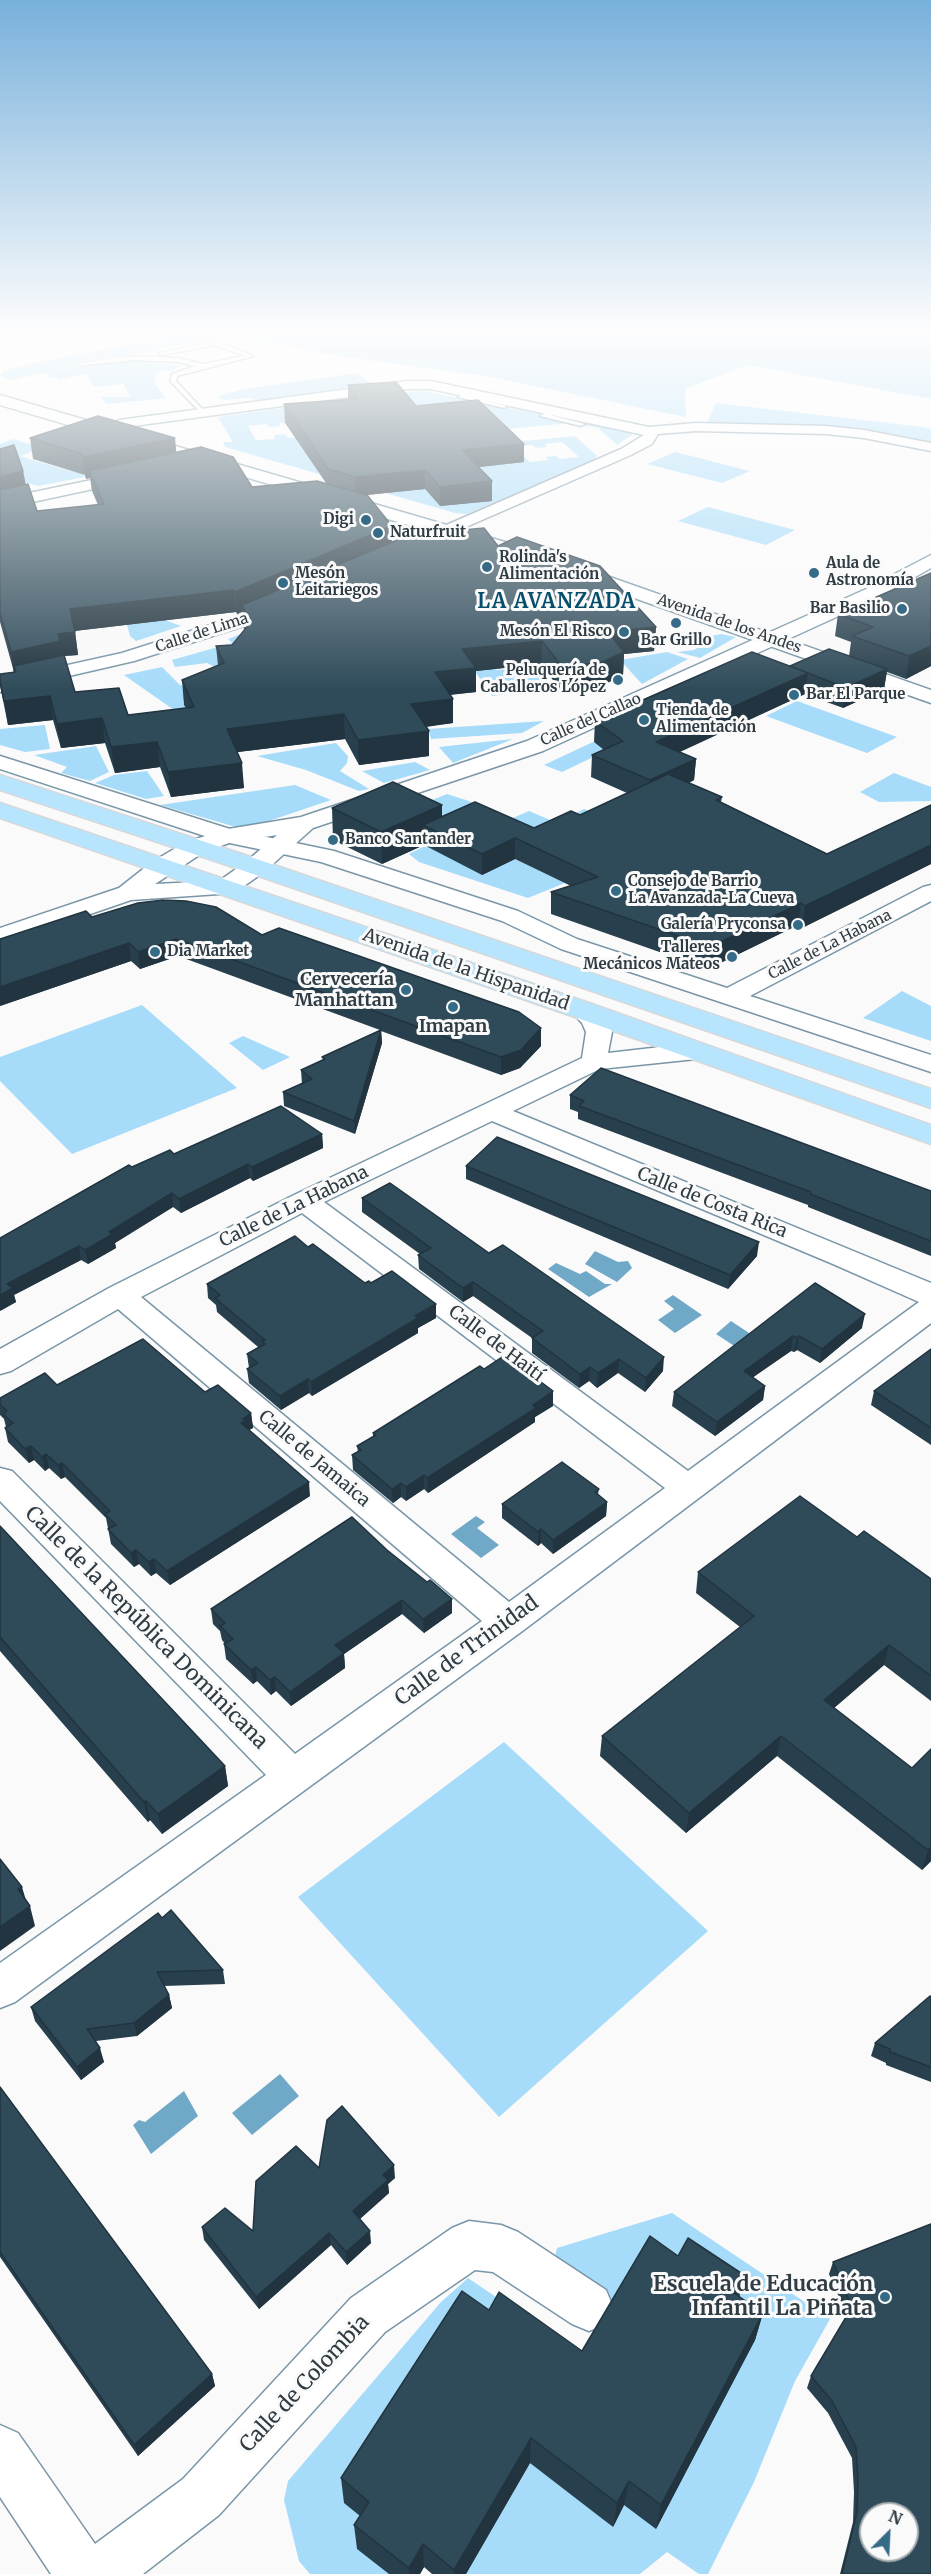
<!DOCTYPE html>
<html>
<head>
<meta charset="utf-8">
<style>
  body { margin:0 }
  #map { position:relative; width:931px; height:2574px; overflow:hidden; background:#fafafa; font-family:Merriweather,serif }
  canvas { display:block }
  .north { position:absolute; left:859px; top:2502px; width:60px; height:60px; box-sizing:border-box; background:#fafafa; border:2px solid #a9aeb1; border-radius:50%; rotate:24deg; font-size:16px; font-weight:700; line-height:24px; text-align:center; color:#303c44 }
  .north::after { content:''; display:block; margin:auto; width:21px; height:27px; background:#356b87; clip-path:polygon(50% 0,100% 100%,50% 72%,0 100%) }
</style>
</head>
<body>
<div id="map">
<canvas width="931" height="2574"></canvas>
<div class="north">N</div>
</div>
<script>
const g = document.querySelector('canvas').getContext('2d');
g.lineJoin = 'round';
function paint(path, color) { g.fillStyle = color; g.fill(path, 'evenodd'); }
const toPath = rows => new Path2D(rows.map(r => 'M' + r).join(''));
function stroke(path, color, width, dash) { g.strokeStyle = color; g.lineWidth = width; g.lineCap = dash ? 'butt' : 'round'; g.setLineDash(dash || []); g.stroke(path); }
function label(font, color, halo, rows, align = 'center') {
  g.font = font + ' Merriweather,serif'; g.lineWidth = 6; g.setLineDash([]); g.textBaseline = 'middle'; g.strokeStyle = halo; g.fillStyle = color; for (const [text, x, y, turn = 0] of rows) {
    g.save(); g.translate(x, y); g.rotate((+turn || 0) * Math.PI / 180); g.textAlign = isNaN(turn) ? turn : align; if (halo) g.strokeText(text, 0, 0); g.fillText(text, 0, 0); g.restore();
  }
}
const green = toPath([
  [194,329,931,329,931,399,748,365,685,389,686,417,485,376,344,357],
  [117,362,150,362,181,366,171,371,164,370,155,375,155,384,166,398,107,404,100,397,131,397,123,384,94,387,86,374,59,380,57,377,48,378,46,372],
  [357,373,372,384,257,400,249,398,225,400,218,398,221,395,245,389],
  [424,391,633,433,632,435,617,445,598,428,569,423,499,430,513,442,575,436,597,456,595,459,467,514,455,513,225,447,223,442,233,442,218,417,390,393],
  [298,422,306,436,288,438,285,434,274,435,275,439,256,440,248,426,267,424,269,427,280,426,279,423],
  [562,442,579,457,560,459,556,456,545,457,548,460,530,462,514,447,532,445,536,448,547,447,545,444],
  [716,403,923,427,931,429,931,445,775,427,707,423],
  [13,439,42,448,20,456,70,471,81,467,85,477,38,486,0,475,0,444],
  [675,452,750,471,722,483,647,464],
  [708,507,795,530,766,545,678,521],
  [165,620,181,626,136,641,130,636,126,621],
  [243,633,261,662,215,667,207,663,175,667,172,660,232,643,228,639],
  [721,634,736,637,700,658,677,652,694,650,704,644,699,638],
  [478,642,496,670,537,667,554,688,492,696,460,650],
  [667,652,688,659,642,684,620,660],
  [162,667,180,685,223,680,208,698,183,701,194,728,242,722,256,750,247,751,182,726,174,710,124,675],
  [797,701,897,737,867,753,766,716],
  [544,721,522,733,431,739,428,729],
  [45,725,50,749,25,752,0,745,0,729],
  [513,739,453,763,439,747],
  [593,742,610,749,562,772,544,765],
  [336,743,348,756,347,763,340,771,369,789,359,791,306,770,257,756],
  [96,746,109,772,90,781,61,773,67,767,34,755],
  [415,762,430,770,384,783,362,771],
  [147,771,164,796,146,799,95,783,114,775],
  [894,773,931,787,931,801,879,802,860,792],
  [295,785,331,800,257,825,236,827,160,805],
  [447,794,469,801,506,821,529,811,557,823,584,809,606,818,633,836,446,832,405,811],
  [425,846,515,859,565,883,528,898,419,862,409,854],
  [902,991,931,1006,931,1041,863,1018],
  [142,1005,237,1088,72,1154,0,1081,0,1057],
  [243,1036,290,1057,263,1070,229,1043],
  [504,1742,708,1931,499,2117,298,1897],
  [672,2213,830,2319,795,2381,754,2482,708,2574,699,2574,667,2552,640,2574,466,2574,542,2442,612,2527,624,2505,657,2528,617,2313,553,2265,557,2248],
  [468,2278,589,2360,372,2526,389,2574,310,2574,299,2561,284,2500,288,2481,441,2302]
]);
const water = toPath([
  [595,1251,618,1262,628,1261,632,1268,617,1282,585,1264],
  [556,1263,580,1274,586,1271,605,1284,612,1284,589,1297,548,1269],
  [673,1295,702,1315,675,1333,658,1320,674,1309,664,1301],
  [731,1321,764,1343,748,1355,716,1334],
  [476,1516,485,1522,477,1528,499,1545,481,1558,451,1534],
  [280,2074,299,2096,252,2135,232,2113],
  [184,2091,198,2116,151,2154,133,2125,139,2120,145,2122]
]);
const service = toPath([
  [217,341,254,356,177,376,176,381,205,412,202,414,170,381,172,374,195,366,177,362,135,360,74,366,71,364,135,356,177,358,204,364,244,356,216,345,162,355,159,353,217,341],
  [471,390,474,392,468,396,507,406,504,408,458,397,471,390],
  [554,408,557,410,550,415,585,424,581,426,540,416,554,408]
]);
const minor = toPath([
  [408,381,431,381,649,427,696,423,826,426,864,430,931,443,931,451,864,438,826,434,696,431,658,434,652,444,631,455,418,548,410,543,412,540,621,449,644,435,431,389,408,389,119,428,112,424,119,420,408,381],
  [130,472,138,477,135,480,0,509,0,499,130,472],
  [281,599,287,600,290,604,287,608,250,624,134,661,0,692,0,680,122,653,238,616,281,599],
  [0,756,233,830,334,851,518,911,577,939,727,988,923,887,931,885,931,901,750,996,931,1055,931,1072,561,949,502,921,321,862,220,841,0,769,0,756],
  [582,1003,591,1005,606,1019,612,1032,608,1053,696,1043,705,1046,709,1051,705,1056,696,1059,600,1069,513,1111,931,1283,931,1323,521,1632,15,2002,0,2008,0,1963,266,1775,0,1501,0,1468,12,1471,295,1754,482,1621,118,1309,11,1371,0,1374,0,1349,109,1288,294,1195,582,1058,586,1032,582,1023,570,1010,573,1005,582,1003],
  [492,1121,833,1264,919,1302,688,1471,324,1202,492,1121],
  [302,1213,665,1488,509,1602,141,1297,302,1213],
  [469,2221,501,2225,518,2232,606,2290,613,2307,606,2324,589,2331,572,2324,493,2272,475,2270,385,2332,219,2515,143,2574,51,2574,0,2497,0,2425,18,2433,95,2544,183,2479,351,2298,452,2228,469,2221]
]);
const tertiary = toPath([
  [931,555,931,568,878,598,543,751,313,828,264,872,234,893,131,900,0,945,0,928,119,888,152,862,186,842,228,829,301,817,527,741,864,590,931,555],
  [277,835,246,862,219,881,155,884,204,852,232,842,277,835]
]);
const secondary = toPath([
  [0,395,536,551,931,690,931,703,524,559,0,405,0,395]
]);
const primary = toPath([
  [0,775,239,853,931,1089,931,1108,221,863,0,790,0,775],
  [0,803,592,1004,931,1125,931,1144,572,1016,0,818,0,803]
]);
const trunk = toPath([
  [210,329,239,329,233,333,9,379,2,375,4,372,35,364,210,329]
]);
const wall = toPath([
  [348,385,416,406,524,444,524,462,479,467,492,501,440,506,425,489,367,495,392,542,498,546,656,627,654,651,624,654,623,675,601,686,561,691,541,664,476,671,476,692,450,695,453,723,426,727,429,731,429,756,359,765,345,739,237,752,244,788,171,797,160,767,115,773,105,743,61,748,53,720,8,725,0,685,0,674,14,672,0,622,0,449,23,471,26,485,37,511,98,505,92,491,90,478,86,479,85,475,33,459,30,438,176,453,252,487,326,483,285,423,284,404,348,400],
  [236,612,237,614,242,612,244,630,232,645,216,646,218,665,182,680,184,705,186,708,128,715,75,692,64,656,78,655,75,631],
  [931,573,931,666,906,679,887,672,884,689,843,708,805,694,680,752,696,759,694,780,689,783,722,797,721,802,827,854,931,805,931,864,802,928,798,925,708,969,551,914,551,892,571,886,515,859,482,875,424,845,382,864,333,840,332,808,442,805,442,817,534,828,580,815,627,793,591,777,592,755,604,750,594,742,595,721,790,666,849,656,851,642,835,636,838,614],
  [92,917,262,935,541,1028,541,1046,520,1068,501,1075,381,1031,382,1043,355,1134,284,1106,283,1092,302,1084,301,1070,323,1060,322,1057,380,1030,178,956,140,969,131,961,0,1006,0,939],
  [570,1095,931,1191,931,1256,808,1207,808,1205,578,1119,578,1112,570,1109],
  [322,1134,323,1148,253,1181,250,1178,181,1213,173,1207,115,1243,116,1248,88,1264,81,1260,14,1295,16,1302,0,1311,132,1167,174,1154],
  [466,1166,757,1256,728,1289,466,1179],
  [362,1198,489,1253,663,1371,645,1392,618,1373,597,1388,589,1381,579,1388,532,1353,532,1338,473,1296,463,1302,419,1269,418,1255,420,1254,362,1212],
  [308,1247,365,1283,371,1283,436,1318,418,1328,418,1333,312,1396,309,1393,281,1410,249,1383,247,1369,249,1368,247,1354,258,1347,217,1312,216,1305,208,1298,207,1284],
  [815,1283,862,1328,820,1363,797,1350,794,1352,791,1351,753,1377,765,1386,763,1400,715,1436,672,1406,674,1392],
  [931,1349,931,1445,871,1405,874,1391],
  [484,1369,553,1406,535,1417,535,1422,428,1493,424,1489,406,1501,401,1497,393,1503,353,1470,352,1455,358,1452,357,1446,373,1437,373,1433],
  [57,1385,205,1392,251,1413,253,1428,249,1430,310,1496,170,1585,156,1573,151,1576,139,1564,134,1567,111,1544,106,1518,65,1477,61,1479,49,1468,45,1471,34,1460,29,1463,8,1442,5,1428,6,1427,4,1419,0,1415,0,1398],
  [599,1489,598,1494,607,1502,606,1516,553,1554,541,1543,538,1546,502,1518,502,1504],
  [0,1526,225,1766,228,1786,162,1834,150,1820,148,1822,0,1651],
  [857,1537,931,1579,931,1701,884,1665,834,1708,912,1768,931,1861,922,1870,777,1756,686,1833,600,1756,602,1736,740,1627,696,1593,698,1572],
  [387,1550,427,1582,452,1599,452,1613,424,1633,402,1614,344,1654,345,1668,291,1706,276,1691,271,1695,257,1681,253,1684,226,1659,224,1644,225,1644,222,1640,220,1631,213,1624,211,1609],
  [162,1918,223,1970,225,1984,164,1986,169,1995,172,2008,137,2036,96,2041,104,2062,81,2080,35,2021,31,2007],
  [931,1997,931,2082,886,2065,886,2063,871,2056,875,2043],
  [0,2087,212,2374,215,2386,138,2456,0,2257],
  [395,2178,388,2184,389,2193,360,2219,371,2243,347,2265,331,2245,259,2309,204,2240,202,2227,253,2231],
  [931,2224,931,2574,840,2574,853,2522,854,2492,852,2458,828,2413,807,2388,811,2376,847,2316,829,2274,833,2262],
  [678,2256,744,2275,739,2297,763,2313,755,2340,656,2529,624,2505,613,2527,530,2463,466,2574,432,2574,424,2567,420,2574,389,2574,357,2549,354,2525,360,2516,344,2503,341,2478,489,2310,582,2351]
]);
const shadedWall = toPath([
  [175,438,177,459,89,471,90,478,86,479,83,457],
  [524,444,524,462,462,469,462,450],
  [425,470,425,489,356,496,355,477],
  [23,471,26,491,0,497,0,477],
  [492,481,492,501,440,506,440,487],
  [392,526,392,547,242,605,242,612,237,614,235,592],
  [234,590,236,612,73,631,70,609],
  [656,627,654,651,624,654,623,675,601,686,561,691,562,667,608,632],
  [75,632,78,655,62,656,14,666,16,674,14,675,11,652,58,634],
  [542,641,541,664,476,671,476,692,435,696,435,672,462,649],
  [931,646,931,666,906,679,909,656],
  [887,669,884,689,843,708,846,688],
  [808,673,805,694,655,763,656,742],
  [50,696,53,720,8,725,4,701],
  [453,699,453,723,412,728,411,704],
  [344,714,345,739,230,753,227,729],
  [102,718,105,743,61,748,57,724],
  [429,731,429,756,359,765,358,740],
  [157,742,160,767,115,773,111,747],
  [696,759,694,780,648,802,650,780],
  [242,763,244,788,171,797,168,772],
  [442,805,442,834,423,825,424,845,382,864,381,832],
  [515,838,515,859,482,875,482,854],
  [931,845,931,864,802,928,805,906],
  [801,903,798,925,708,969,710,947],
  [176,939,178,956,140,969,138,952],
  [129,943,131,961,0,1006,0,987],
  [541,1028,541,1046,520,1068,501,1075,501,1057],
  [381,1030,382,1043,355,1134,354,1121],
  [322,1134,323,1148,253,1181,252,1167],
  [248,1164,250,1178,181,1213,179,1199],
  [172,1193,173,1207,115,1243,116,1248,88,1264,85,1250,109,1232],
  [759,1242,757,1256,728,1289,730,1275],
  [79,1246,81,1260,14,1295,16,1302,0,1311,0,1295,7,1284],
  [473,1282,473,1296,463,1302,463,1288],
  [436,1304,436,1318,418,1328,418,1333,312,1396,311,1382],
  [865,1314,862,1328,820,1363,822,1349],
  [793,1336,791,1351,742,1385,744,1371],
  [799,1336,797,1350,794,1352,797,1338],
  [664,1357,663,1371,645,1392,646,1378],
  [619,1359,618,1373,597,1388,598,1373],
  [590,1367,589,1381,579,1388,580,1374],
  [308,1379,309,1393,281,1410,280,1396],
  [765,1386,763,1400,715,1436,717,1422],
  [553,1391,553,1406,535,1417,535,1422,428,1493,427,1478],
  [251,1413,253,1428,247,1431,241,1423,243,1419],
  [31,1446,34,1460,29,1463,25,1449],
  [46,1454,49,1468,45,1471,42,1457],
  [62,1463,65,1477,61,1479,58,1465],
  [424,1475,424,1489,406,1501,406,1487],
  [309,1482,310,1496,170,1585,167,1571],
  [401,1483,401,1497,393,1503,392,1489],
  [607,1502,606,1516,553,1554,553,1540],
  [541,1529,541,1543,538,1546,538,1532],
  [136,1550,139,1564,134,1567,131,1553],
  [154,1559,156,1573,151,1576,149,1562],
  [452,1599,452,1613,424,1633,423,1619],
  [402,1600,402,1614,344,1654,345,1668,291,1706,290,1692,335,1645],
  [889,1645,884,1665,820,1720,824,1700],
  [256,1667,257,1681,253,1684,251,1670],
  [275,1677,276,1691,271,1695,270,1680],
  [781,1736,777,1756,686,1833,689,1813],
  [225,1766,228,1786,162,1834,158,1814],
  [146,1801,150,1820,148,1822,144,1802],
  [931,1847,931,1861,922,1870,928,1850],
  [22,1887,28,1907,18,1889],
  [30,1906,35,1926,0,1951,0,1927],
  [169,1995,172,2008,137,2036,134,2023],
  [100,2048,104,2062,81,2080,77,2067],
  [394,2165,395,2178,388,2184,389,2193,354,2224,353,2211,383,2175],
  [370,2231,371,2243,347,2265,346,2252],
  [329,2233,331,2245,259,2309,256,2297],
  [744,2275,738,2303,734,2293],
  [763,2313,755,2340,656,2529,661,2505],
  [212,2374,215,2386,138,2456,134,2445],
  [531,2438,530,2463,466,2574,454,2574,454,2570],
  [629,2481,624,2505,613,2527,617,2503],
  [423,2544,424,2567,420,2574,409,2574,409,2568]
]);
const building = toPath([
  [396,382,416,406,478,400,524,444,462,450,492,481,440,487,425,470,355,477,328,469,284,404,358,399,348,385,396,382],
  [98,416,175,438,83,457,82,454,30,438,98,416],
  [14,445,23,471,0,477,0,449,14,445],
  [201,447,233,457,252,487,317,481,367,495,392,526,235,592,234,590,70,609,75,632,58,634,60,641,11,652,0,613,0,490,28,484,37,511,104,504,89,471,201,447],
  [484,528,498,546,517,537,600,566,656,627,608,632,624,652,603,662,562,667,542,641,462,649,476,668,435,672,453,699,411,704,429,731,358,740,344,714,227,729,242,763,168,772,157,742,111,747,102,718,57,724,50,696,4,701,0,682,0,674,16,672,14,666,64,655,75,692,119,688,128,715,194,707,182,680,224,663,216,646,232,645,251,622,242,605,409,535,484,528],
  [931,573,931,646,909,656,852,636,873,627,838,614,931,573],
  [829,649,887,669,846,688,790,666,829,649],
  [752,652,808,673,656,742,696,759,650,780,592,755,623,741,595,721,752,652],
  [668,774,722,797,716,800,827,854,931,805,931,845,805,906,801,903,710,947,551,892,598,877,515,838,482,854,423,825,475,802,534,828,571,811,580,815,668,774],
  [393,782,442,805,381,832,332,808,393,782],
  [163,900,186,901,216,907,262,935,279,928,519,1012,541,1028,521,1050,501,1057,176,939,138,952,129,943,0,987,0,939,86,911,92,917,138,903,163,900],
  [381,1030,354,1121,283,1092,312,1079,301,1070,325,1059,322,1057,381,1030],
  [601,1068,931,1191,931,1241,810,1194,811,1192,579,1106,584,1101,570,1095,601,1068],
  [281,1106,322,1134,252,1167,248,1164,179,1199,172,1193,109,1232,113,1234,85,1250,79,1246,7,1284,13,1288,0,1295,0,1238,129,1165,132,1167,170,1150,174,1154,281,1106],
  [497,1137,759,1242,730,1275,466,1166,497,1137],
  [390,1183,489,1253,503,1245,664,1357,646,1378,619,1359,598,1373,590,1367,580,1374,532,1338,543,1331,473,1282,463,1288,418,1255,431,1248,362,1198,390,1183],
  [295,1236,308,1247,313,1244,365,1283,369,1281,371,1283,392,1271,436,1304,415,1316,418,1318,311,1382,308,1379,280,1396,247,1369,258,1363,247,1354,265,1344,262,1341,265,1340,215,1298,220,1295,207,1284,295,1236],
  [815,1283,865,1314,822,1349,799,1336,797,1338,793,1336,744,1371,765,1386,717,1422,674,1392,815,1283],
  [143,1339,205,1392,218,1385,251,1413,243,1419,246,1421,241,1423,309,1482,167,1571,154,1559,149,1562,136,1550,131,1553,108,1529,116,1525,105,1514,110,1511,62,1463,58,1465,46,1454,42,1457,31,1446,25,1449,5,1428,13,1423,3,1414,7,1411,0,1404,0,1398,45,1373,57,1385,143,1339],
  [931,1349,931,1428,874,1391,931,1349],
  [505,1355,553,1391,533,1405,536,1408,427,1478,424,1475,406,1487,401,1483,392,1489,352,1455,361,1450,357,1446,376,1435,373,1433,480,1366,484,1369,505,1355],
  [562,1462,599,1489,595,1492,607,1502,553,1540,541,1529,538,1532,502,1504,562,1462],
  [800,1496,857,1537,864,1531,931,1579,931,1676,889,1645,824,1700,912,1768,931,1749,931,1847,928,1850,781,1736,689,1813,602,1736,754,1616,698,1572,800,1496],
  [352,1517,387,1550,427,1582,430,1580,452,1599,423,1619,402,1600,335,1645,344,1653,290,1692,275,1677,270,1680,256,1667,251,1670,224,1644,233,1639,220,1626,225,1623,211,1609,352,1517],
  [0,1526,225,1766,158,1814,146,1801,144,1802,0,1637,0,1526],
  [0,1859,22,1887,18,1889,30,1906,0,1927,0,1859],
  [171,1910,223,1970,157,1972,169,1995,134,2023,87,2029,100,2048,77,2067,31,2007,158,1913,162,1918,171,1910],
  [930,1996,931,1997,931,2067,890,2052,890,2049,875,2043,930,1996],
  [0,2087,212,2374,134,2445,0,2252,0,2087],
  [342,2106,394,2165,383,2175,388,2180,353,2211,370,2231,346,2252,329,2233,256,2297,202,2227,225,2208,253,2231,256,2181,296,2146,319,2168,327,2120,342,2106],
  [931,2224,931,2574,842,2574,857,2512,858,2481,856,2447,832,2401,811,2376,852,2307,833,2262,931,2224],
  [871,2514,907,2514,907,2550,871,2550,871,2514],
  [650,2236,678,2256,688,2238,744,2275,734,2293,763,2313,661,2505,629,2481,617,2503,531,2438,454,2570,423,2544,409,2568,354,2525,369,2502,341,2478,462,2291,489,2310,499,2292,582,2351,650,2236]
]);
const markers = [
  [366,520,6,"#356b87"],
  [378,533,6,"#356b87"],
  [487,567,6,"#356b87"],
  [814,573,6,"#356b87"],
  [283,583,6,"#356b87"],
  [902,609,6,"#356b87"],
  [676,623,6,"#356b87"],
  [624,632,6,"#356b87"],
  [618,680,6,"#356b87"],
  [794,695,6,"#356b87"],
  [644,720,6,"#356b87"],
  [333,840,6,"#356b87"],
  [616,891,6,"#356b87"],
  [798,925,6,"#356b87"],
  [155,952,6,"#356b87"],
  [732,957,6,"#356b87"],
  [406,990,6,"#356b87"],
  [453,1007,6,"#356b87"],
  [885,2297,6,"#356b87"]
];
const farPoinames = [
  ["Digi",354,520,"right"],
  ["Naturfruit",390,533],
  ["Rolinda's",499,558],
  ["Alimentación",499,575],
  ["Aula de",826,564],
  ["Astronomía",826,581],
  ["Mesón",295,574],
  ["Leitariegos",295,591],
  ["Bar Basilio",890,609,"right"],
  ["Mesón El Risco",612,632,"right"],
  ["Bar Grillo",676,641,"center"],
  ["Peluquería de",606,671,"right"],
  ["Caballeros López",606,688,"right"],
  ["Bar El Parque",806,695],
  ["Tienda de",656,711],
  ["Alimentación",656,728],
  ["Banco Santander",345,840],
  ["Consejo de Barrio",628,882],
  ["La Avanzada-La Cueva",628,899],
  ["Galería Pryconsa",786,925,"right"],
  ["Talleres",720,948,"right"],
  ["Mecánicos Mateos",720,965,"right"],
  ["Dia Market",167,952]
];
const farStreetnames = [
  ["Avenida de los Andes",729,624,19],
  ["Calle de Lima",202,633,-18],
  ["Calle del Callao",591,720,-24],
  ["Calle de La Habana",830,945,-27]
];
const streetNames = [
  ["Avenida de la Hispanidad",466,970,19],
  ["Calle de Costa Rica",712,1203,22],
  ["Calle de La Habana",294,1207,-26],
  ["Calle de Haití",496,1344,37],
  ["Calle de Jamaica",314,1459,40]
];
const poiNames = [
  ["Cervecería",394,980],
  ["Manhattan",394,1001],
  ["Imapan",453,1027,"center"]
];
const farDistrictnames = [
  ["LA AVANZADA",557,602]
];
const nearStreetnames = [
  ["Calle de la República Dominicana",146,1628,45],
  ["Calle de Trinidad",467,1651,-36],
  ["Calle de Colombia",305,2384,-47]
];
const nearPoinames = [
  ["Escuela de Educación",873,2285],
  ["Infantil La Piñata",873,2309]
];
paint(green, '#a6dbf9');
paint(water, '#70a9c8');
stroke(service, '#7996a7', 3);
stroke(minor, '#7996a7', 3);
stroke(tertiary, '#7996a7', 3);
stroke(secondary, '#7996a7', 3);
stroke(primary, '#d6d8da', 3);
stroke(trunk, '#d6d8da', 3);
paint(service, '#fff');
paint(minor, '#fff');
paint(tertiary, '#fff');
paint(secondary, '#fff');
paint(primary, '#b8e5fe');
paint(trunk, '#a0dcfe');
paint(wall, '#28404d');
paint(shadedWall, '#21343f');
paint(building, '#2f4b5a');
stroke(building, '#21343f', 1.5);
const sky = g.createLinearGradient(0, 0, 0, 690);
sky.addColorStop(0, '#78b0db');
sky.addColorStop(0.48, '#fdfdfd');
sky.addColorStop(1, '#fdfdfd00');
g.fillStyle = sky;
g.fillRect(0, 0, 931, 690);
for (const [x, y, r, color] of markers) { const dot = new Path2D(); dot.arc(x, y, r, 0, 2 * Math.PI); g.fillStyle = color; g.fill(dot); stroke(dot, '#fafafa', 2); }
label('bold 15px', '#303c44', '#fafafa', farPoinames, 'left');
label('15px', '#303c44', '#fafafa', farStreetnames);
label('18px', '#303c44', '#fafafa', streetNames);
label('bold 18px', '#303c44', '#fafafa', poiNames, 'right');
g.letterSpacing = '1.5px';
label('bold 20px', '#074e6c', '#fafafa', farDistrictnames);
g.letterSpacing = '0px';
label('21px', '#303c44', '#fafafa', nearStreetnames);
label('bold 21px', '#303c44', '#fafafa', nearPoinames, 'right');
</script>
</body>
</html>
